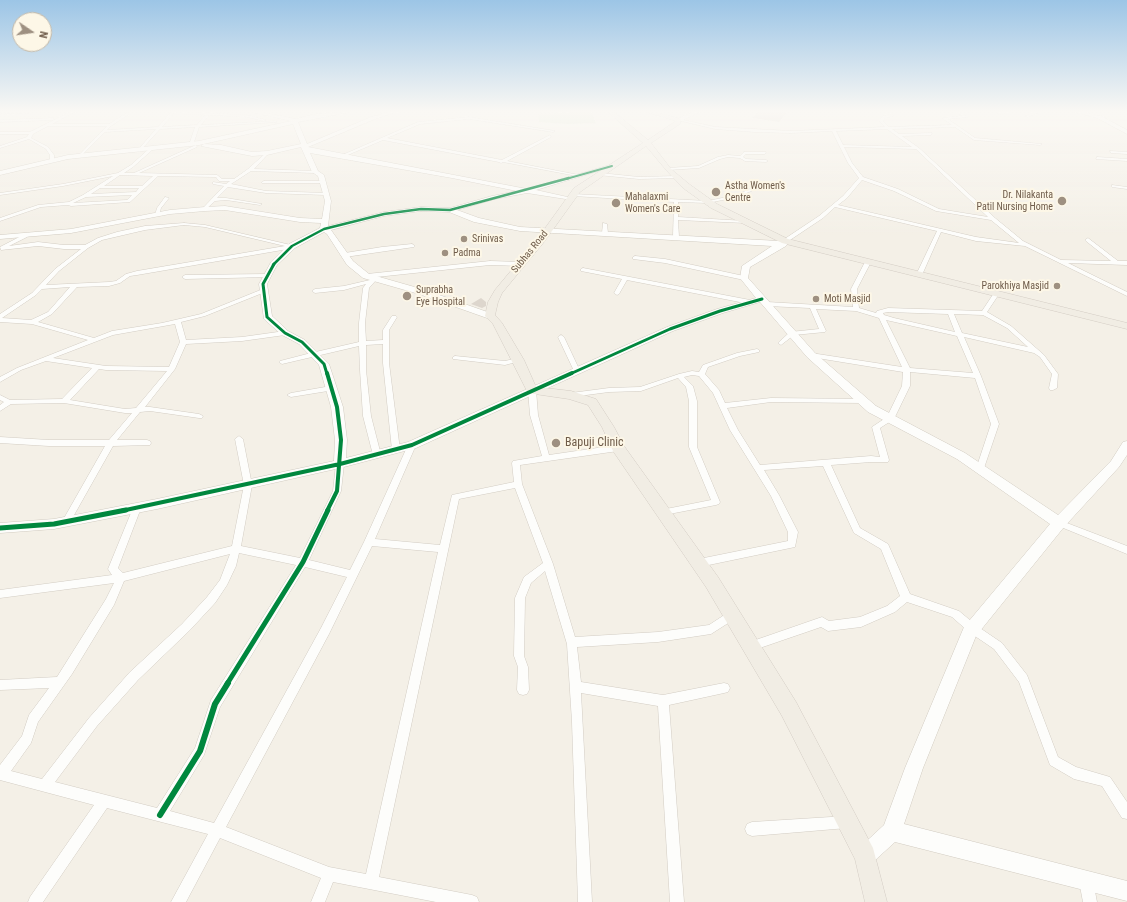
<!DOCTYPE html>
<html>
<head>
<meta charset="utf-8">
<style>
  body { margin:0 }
  #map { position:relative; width:1127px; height:902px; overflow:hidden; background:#f4f0e7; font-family:"Roboto Condensed",sans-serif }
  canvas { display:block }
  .north { position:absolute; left:12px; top:12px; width:40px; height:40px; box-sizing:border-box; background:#fdf7e7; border:1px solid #c4b9a8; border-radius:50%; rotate:103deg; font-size:11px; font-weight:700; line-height:16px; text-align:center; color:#6f5c4a }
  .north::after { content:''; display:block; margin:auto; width:14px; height:18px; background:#9e9081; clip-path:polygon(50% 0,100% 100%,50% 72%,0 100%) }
</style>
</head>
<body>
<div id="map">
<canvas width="1127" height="902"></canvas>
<div class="north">N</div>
</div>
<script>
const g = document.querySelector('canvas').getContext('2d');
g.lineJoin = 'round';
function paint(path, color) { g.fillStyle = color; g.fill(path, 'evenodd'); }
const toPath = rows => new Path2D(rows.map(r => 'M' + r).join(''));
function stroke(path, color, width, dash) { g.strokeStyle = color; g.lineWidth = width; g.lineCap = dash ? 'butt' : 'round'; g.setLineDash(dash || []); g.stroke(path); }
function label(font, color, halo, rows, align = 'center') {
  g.font = font + ' "Roboto Condensed",sans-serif'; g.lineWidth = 4; g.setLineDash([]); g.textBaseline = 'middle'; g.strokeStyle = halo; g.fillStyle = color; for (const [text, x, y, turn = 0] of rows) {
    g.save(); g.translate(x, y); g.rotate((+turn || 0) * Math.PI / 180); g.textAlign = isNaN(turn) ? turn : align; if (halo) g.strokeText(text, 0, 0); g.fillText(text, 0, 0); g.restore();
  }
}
const green = toPath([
  [591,111,596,123,567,124,539,122,538,114]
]);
const building = toPath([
  [758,111,788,111,779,122,752,118],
  [481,298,486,302,486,306,482,308,471,304]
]);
const street = toPath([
  [72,111,77,111,52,124,109,124,130,111,134,111,111,126,107,130,158,127,172,111,176,111,162,127,197,125,205,115,181,114,181,112,183,111,188,111,186,112,247,115,266,120,264,121,247,117,209,115,201,125,275,121,277,122,199,127,193,145,191,146,189,145,195,127,160,129,139,152,138,150,156,129,105,132,80,157,79,155,107,126,48,126,33,134,31,138,48,147,54,155,54,160,52,161,50,160,50,155,46,149,29,139,0,148,0,146,27,137,29,134,0,134,0,132,30,132,72,111],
  [955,111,959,111,968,117,948,119,975,138,1042,144,1040,145,974,140,955,127,892,129,899,134,932,133,931,135,902,136,919,148,995,218,1023,241,1061,260,1111,261,1086,241,1085,240,1088,238,1118,261,1127,261,1127,265,1068,263,1127,292,1127,296,1025,246,976,241,941,232,922,275,917,276,916,275,937,231,835,207,823,218,787,242,783,242,783,240,819,216,843,196,859,178,848,163,832,131,791,133,755,132,715,129,677,120,679,119,715,127,791,131,885,127,879,121,883,116,892,114,893,116,885,118,883,121,889,127,952,125,942,118,962,116,955,111],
  [887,129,912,147,843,145,836,131,887,129],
  [844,147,916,149,988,217,939,209,898,189,863,177,852,163,844,147],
  [862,180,894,191,936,211,991,220,1019,243,976,237,838,205,847,198,862,180],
  [1006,111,1011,111,999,115,997,114,1006,111],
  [1037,111,1042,111,1028,117,1025,116,1037,111],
  [469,117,555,131,553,132,469,119,420,124,387,138,502,160,550,135,551,137,507,161,579,175,577,176,503,162,501,163,499,162,383,140,343,157,340,156,418,122,469,117],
  [53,118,54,120,0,122,0,120,53,118],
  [196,145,197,147,139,173,217,175,222,179,234,179,248,169,267,152,268,154,254,169,315,171,317,172,315,173,251,171,231,184,266,191,326,193,328,194,326,195,266,193,228,187,217,198,226,198,262,204,260,205,226,200,215,201,205,210,203,210,203,208,224,186,213,184,213,182,226,184,230,181,219,181,216,177,158,176,130,202,71,206,68,205,41,207,0,221,0,218,38,205,69,202,83,195,113,176,63,186,0,195,0,193,63,184,118,173,131,165,150,148,152,148,152,150,133,167,124,173,134,173,196,145],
  [120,175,153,176,142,186,104,186,120,175],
  [100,188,139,188,136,192,91,194,100,188],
  [132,195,127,200,73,203,86,197,132,195],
  [1110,151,1127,152,1127,154,1111,153,1110,151],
  [744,152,766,152,765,154,746,154,743,157,746,159,766,160,768,161,766,162,745,161,740,158,728,157,720,159,699,168,668,170,666,169,668,168,698,166,718,157,728,155,740,156,744,152],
  [1097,157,1127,159,1127,161,1096,159,1097,157],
  [600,173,639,177,677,176,679,177,677,178,639,179,598,175,598,174,600,173],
  [264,181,323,181,325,182,323,183,262,183,262,182,264,181],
  [764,183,768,184,737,197,708,203,678,202,678,217,746,221,748,222,746,223,678,220,679,237,676,239,673,237,674,202,573,196,571,195,573,194,708,201,736,195,764,183],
  [1112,185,1127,187,1127,189,1112,187,1112,185],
  [165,197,169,198,161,208,159,215,155,215,157,208,165,197],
  [184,223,205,225,295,246,288,249,137,275,130,276,120,283,109,286,77,287,52,314,38,322,94,338,112,331,162,323,201,314,263,289,266,291,265,292,205,316,181,322,186,340,242,337,285,331,288,333,285,335,242,341,186,344,175,369,145,407,150,407,199,414,203,416,202,418,199,418,150,411,140,412,117,440,147,440,150,441,151,443,150,445,113,446,69,524,66,525,63,524,62,522,63,520,105,446,49,446,0,443,0,437,49,440,109,440,132,413,125,413,64,403,11,404,0,411,0,405,4,402,0,400,0,395,10,400,62,399,92,368,46,361,21,370,0,382,0,377,17,368,88,340,32,324,0,322,0,314,32,293,55,269,81,249,64,249,38,246,1,250,0,247,25,234,28,236,27,237,9,246,38,242,64,245,85,245,98,238,117,232,145,226,184,223],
  [184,225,205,227,285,246,137,271,126,274,116,281,109,282,46,285,59,271,88,248,102,240,145,230,184,225],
  [70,287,48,312,31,320,2,318,36,295,42,289,70,287],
  [175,324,180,342,169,367,106,366,53,358,113,335,175,324],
  [99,369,106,370,167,371,136,408,125,409,70,400,99,369],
  [603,223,607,224,608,233,605,235,602,233,603,223],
  [412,244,415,246,414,247,345,257,342,255,345,253,382,247,412,244],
  [635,256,665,259,744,276,747,278,744,280,665,263,633,259,633,257,635,256],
  [868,260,871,262,857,289,859,308,876,313,877,311,888,308,982,311,994,293,998,293,999,294,987,312,1011,326,1044,355,1058,374,1057,388,1053,390,1050,390,1049,388,1052,374,1040,357,1034,353,964,337,981,376,999,424,983,471,980,472,976,469,991,424,975,378,910,372,910,386,894,419,880,428,889,460,888,462,871,462,831,465,860,528,888,544,910,594,959,611,977,626,1002,643,1027,675,1058,757,1076,767,1110,777,1127,802,1127,819,1122,818,1102,786,1074,779,1050,765,1019,682,994,649,969,632,952,617,907,602,895,612,861,627,828,631,821,627,751,651,747,649,746,646,747,643,822,617,829,621,860,617,887,606,900,596,881,549,854,533,823,466,764,470,779,495,798,532,795,547,699,567,696,566,694,563,696,560,699,559,788,541,788,532,771,496,730,430,713,393,699,376,692,375,684,377,693,386,697,401,697,447,720,502,719,504,716,505,664,515,661,514,660,512,661,510,711,500,689,447,689,401,686,387,678,378,641,391,609,392,571,397,567,395,571,393,609,388,640,387,679,374,692,371,699,372,703,365,737,353,757,349,759,350,759,352,740,356,708,367,705,374,719,390,725,403,771,398,863,399,867,401,863,403,771,402,727,408,738,430,760,465,871,456,880,457,872,427,887,417,902,386,903,372,811,357,808,355,811,353,902,367,879,318,856,311,816,309,826,331,825,332,794,335,781,345,778,343,790,332,819,329,810,308,767,306,764,304,767,302,853,307,851,289,865,262,868,260],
  [888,312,948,314,955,332,894,318,884,315,883,313,888,312],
  [954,314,983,315,1007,328,1028,347,962,333,954,314],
  [886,320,957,336,973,373,910,368,886,320],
  [490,261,521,262,524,264,521,266,490,265,367,278,364,276,367,274,490,261],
  [583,268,750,300,753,302,750,304,627,280,619,294,617,295,614,293,622,279,581,271,581,269,583,268],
  [267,274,269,275,269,277,185,279,182,277,185,275,267,274],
  [374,277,377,279,369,288,365,323,366,341,383,340,383,330,392,316,396,316,397,317,389,330,389,363,400,450,396,453,392,450,383,363,383,344,366,345,366,370,371,416,381,455,377,458,373,455,363,416,360,370,359,346,282,364,279,362,280,361,311,353,359,342,359,323,363,288,366,284,344,290,315,293,312,291,315,289,344,286,370,280,374,277],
  [561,335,564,337,580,371,579,372,577,373,574,371,558,337,561,335],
  [455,356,505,361,518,358,521,360,520,361,505,365,453,359,453,357,455,356],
  [331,386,334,386,335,388,334,390,291,397,287,395,291,393,331,386],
  [529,388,535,388,536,390,538,415,549,455,618,445,622,448,618,451,520,465,522,484,553,564,575,637,658,632,709,625,732,610,736,612,737,615,736,618,711,634,658,642,577,647,581,682,663,695,724,683,728,684,730,688,728,692,724,693,669,705,684,902,670,902,658,706,581,693,592,902,578,902,572,722,567,644,545,571,531,583,525,598,524,656,528,667,529,690,527,694,523,695,519,694,517,690,518,667,514,656,515,598,524,577,543,563,515,488,459,499,379,877,472,895,477,897,479,902,436,902,333,882,325,902,311,902,321,878,220,838,186,902,171,902,208,834,107,808,43,902,28,902,30,897,94,805,0,780,0,765,22,736,29,715,49,688,0,690,0,680,57,677,106,599,114,583,0,598,0,590,112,575,108,569,133,508,134,506,137,505,140,506,141,508,118,568,123,573,232,546,244,485,235,439,239,436,243,439,252,485,241,546,300,558,333,491,336,464,340,461,344,464,341,491,309,560,350,570,364,542,408,445,412,442,416,445,375,539,440,545,452,495,514,482,512,463,513,461,542,456,530,415,528,390,529,388],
  [372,546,438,552,366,874,329,867,226,827,329,634,372,546],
  [239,553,296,565,211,700,195,748,157,808,55,782,97,726,138,680,190,630,215,603,227,585,236,566,239,553],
  [230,554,220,580,207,597,182,624,130,672,89,718,42,779,11,771,31,743,38,722,72,674,114,605,124,581,230,554],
  [305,567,347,577,321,628,214,823,170,811,204,755,220,707,305,567],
  [1059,520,1127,546,1127,554,1056,525,1055,523,1056,521,1059,520],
  [847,816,852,817,853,822,852,827,847,828,752,836,747,834,745,829,747,824,752,822,847,816],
  [1086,874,1091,876,1093,881,1097,902,1083,902,1079,881,1081,876,1086,874]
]);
const secondary = toPath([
  [247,111,257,111,296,119,315,114,356,111,298,122,307,144,371,117,392,111,400,111,375,119,308,147,527,189,610,165,615,166,536,190,572,198,572,200,527,193,495,199,457,210,479,218,520,227,779,241,788,239,789,241,786,246,750,267,748,278,815,353,876,406,965,453,1058,515,1111,461,1123,442,1127,441,1127,455,1119,467,1064,527,976,636,923,768,904,824,1127,881,1127,901,895,842,872,863,865,866,858,863,855,856,858,849,884,825,905,768,964,627,1050,524,957,459,868,412,807,357,760,302,723,313,673,331,416,448,340,468,157,509,54,529,0,533,0,523,54,519,157,499,334,461,335,440,331,407,319,365,299,344,282,335,264,319,259,284,271,262,289,244,320,228,321,223,300,222,225,210,205,211,170,214,71,233,0,239,0,235,71,229,170,210,205,207,225,206,300,218,322,219,325,201,318,176,312,172,301,147,267,155,252,156,201,146,204,144,221,145,252,152,267,151,301,144,293,124,199,145,68,159,0,175,0,171,68,155,199,141,291,121,247,111],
  [310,153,452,178,517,191,492,196,450,208,421,207,384,212,328,226,331,201,324,175,318,171,310,153],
  [421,211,449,212,474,222,520,231,772,246,742,266,740,278,756,298,717,309,667,327,408,442,346,458,347,440,343,407,329,364,305,340,288,331,272,316,267,284,277,265,295,248,324,232,327,234,347,265,363,278,419,294,487,318,493,318,493,314,425,290,369,274,353,261,331,230,384,216,421,211],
  [694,111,701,111,681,121,676,120,694,111],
  [1071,111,1080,111,1101,116,1127,130,1127,134,1097,118,1071,111]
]);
const primary = toPath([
  [0,111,35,111,32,113,0,114,0,111],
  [607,111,613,111,648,140,676,121,642,111,652,111,681,119,680,124,651,143,671,169,689,184,717,204,788,239,1127,323,1127,329,782,243,711,208,683,188,667,171,646,146,580,192,544,242,502,293,498,302,495,315,502,323,524,360,536,387,571,391,596,399,614,427,624,446,718,577,796,702,873,848,887,902,865,902,855,859,782,716,706,587,613,451,602,427,588,405,569,399,528,393,493,324,485,316,488,302,495,290,538,238,574,188,643,143,607,111]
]);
const cyclewayFar5 = toPath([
  [566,179,612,166]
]);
const cyclewayFar4 = toPath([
  [273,265,292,246,324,229,384,214,421,209,450,210,569,178]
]);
const cyclewayFar3 = toPath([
  [274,264,263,284,267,317,285,333,302,342,324,364,327,374],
  [570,374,670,329,720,311,762,299]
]);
const cyclewayFar2 = toPath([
  [327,373,337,407,341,440,337,491,327,511],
  [121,511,340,464,412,445,572,373]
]);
const cyclewayFar1 = toPath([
  [0,528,54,524,126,510],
  [227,684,303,562,328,510]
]);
const cycleway = toPath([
  [160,815,200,751,215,704,228,683]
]);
const markers = [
  [716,192,5,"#9e9081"],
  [1062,201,5,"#9e9081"],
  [616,203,5,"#9e9081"],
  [464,239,4,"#9e9081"],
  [445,253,4,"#9e9081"],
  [1057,286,4,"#9e9081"],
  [407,296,5,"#9e9081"],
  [816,299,4,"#9e9081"],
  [556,443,5,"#9e9081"]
];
const farPoinames = [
  ["Astha Women's",725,186],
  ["Centre",725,198],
  ["Dr. Nilakanta",1053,195,"right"],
  ["Patil Nursing Home",1053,207,"right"],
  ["Mahalaxmi",625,197],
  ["Women's Care",625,209],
  ["Srinivas",472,239],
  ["Padma",453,253],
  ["Parokhiya Masjid",1049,286,"right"],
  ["Suprabha",416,290],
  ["Eye Hospital",416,302],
  ["Moti Masjid",824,299]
];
const farStreetnames = [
  ["Subhas Road",530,252,-51]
];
const poiNames = [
  ["Bapuji Clinic",565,443]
];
paint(green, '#deead3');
paint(building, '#ddd6cd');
stroke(street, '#d2ccc3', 1);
stroke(secondary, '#d1cbc1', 1);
stroke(primary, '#d3ccc4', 1);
paint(street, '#fdfdfb');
paint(secondary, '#fdfdfb');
paint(primary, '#f1ede4');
stroke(cyclewayFar5, '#00873e', 2);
stroke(cyclewayFar4, '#00873e', 2.5);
stroke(cyclewayFar3, '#00873e', 3);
stroke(cyclewayFar2, '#00873e', 4);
stroke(cyclewayFar1, '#00873e', 5);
stroke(cycleway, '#00873e', 6);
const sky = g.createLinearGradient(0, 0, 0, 237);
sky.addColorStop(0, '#9cc5e6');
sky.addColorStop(0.47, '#faf8f4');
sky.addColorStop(1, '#faf8f400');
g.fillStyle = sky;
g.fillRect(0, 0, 1127, 237);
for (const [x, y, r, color] of markers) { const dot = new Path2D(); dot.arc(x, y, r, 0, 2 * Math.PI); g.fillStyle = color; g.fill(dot); stroke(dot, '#fdf7e7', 1.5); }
label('10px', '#6f5c4a', '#fdf7e7', farPoinames, 'left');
label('10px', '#6f5c4a', '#fdf7e7', farStreetnames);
label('12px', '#6f5c4a', '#fdf7e7', poiNames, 'left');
</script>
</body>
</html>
